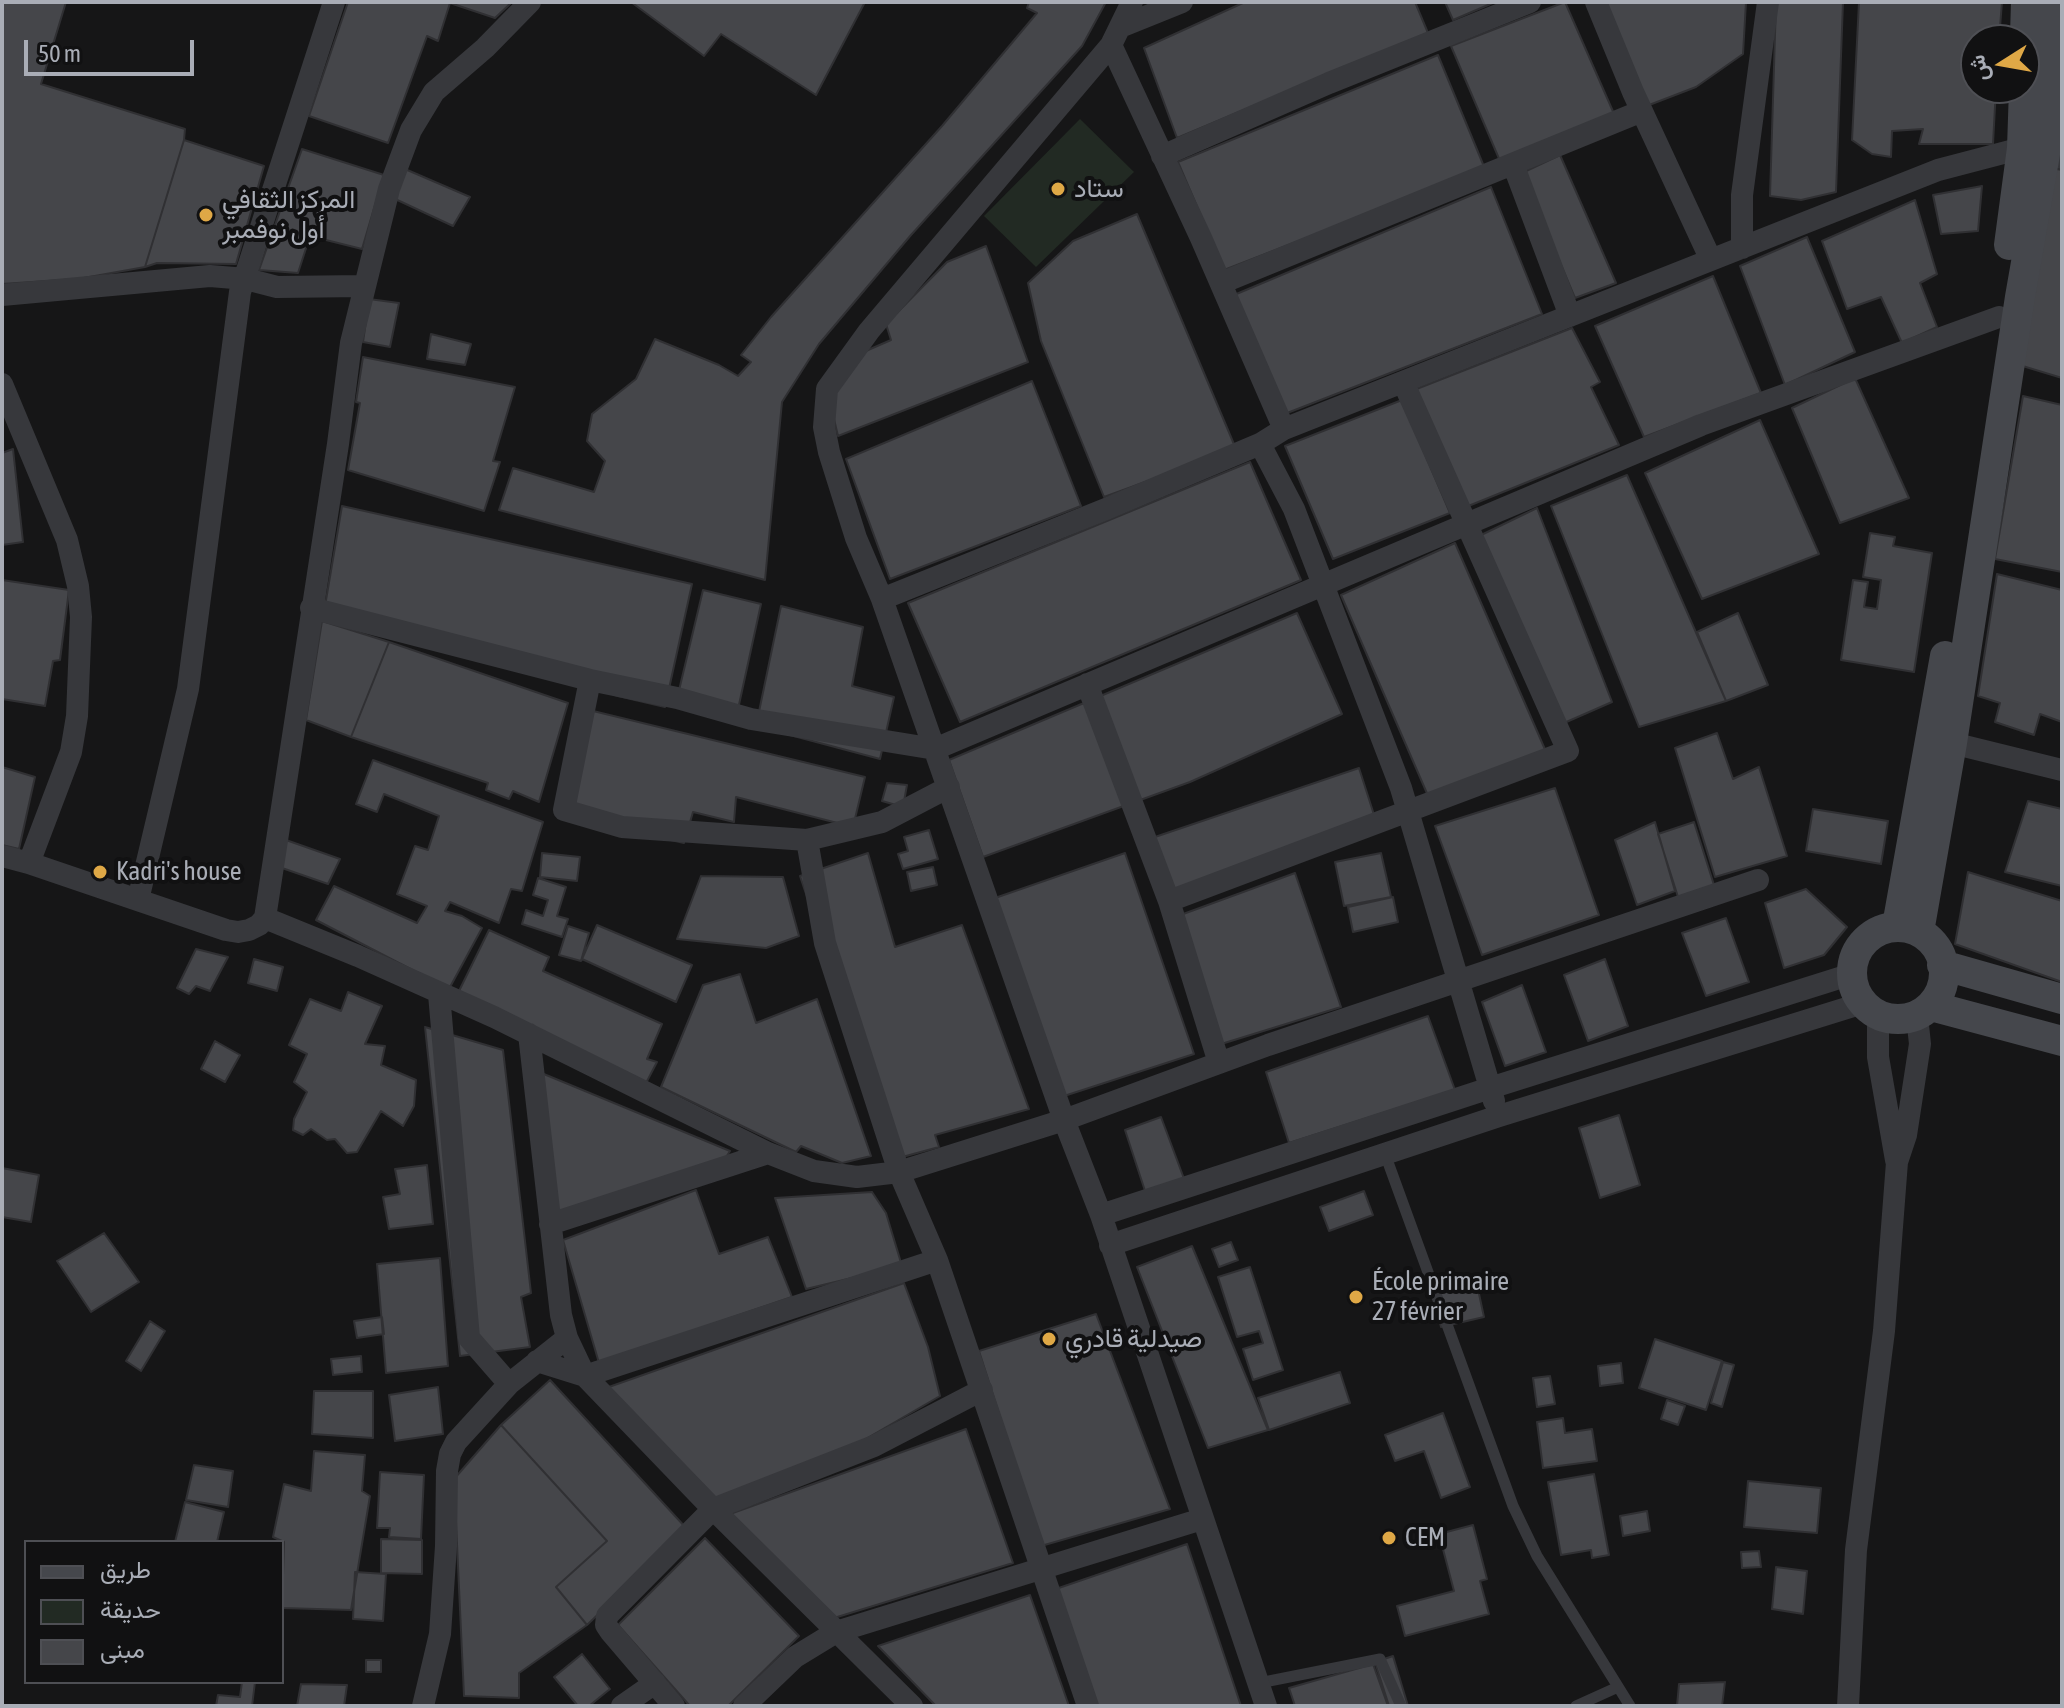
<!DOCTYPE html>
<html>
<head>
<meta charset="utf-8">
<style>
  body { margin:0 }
  #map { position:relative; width:2064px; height:1708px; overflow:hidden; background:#161617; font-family:"Asap Condensed",Vazirmatn,sans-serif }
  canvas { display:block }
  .frame { position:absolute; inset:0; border:4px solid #a9adb6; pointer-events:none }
  .legend { position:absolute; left:24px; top:1540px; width:260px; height:144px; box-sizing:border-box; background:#111112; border:2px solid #4e4f54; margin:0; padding:10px 14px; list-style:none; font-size:24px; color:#a9adb6 }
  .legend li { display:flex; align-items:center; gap:16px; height:40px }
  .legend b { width:40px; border:2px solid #4e4f54 }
  .north { position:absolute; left:1960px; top:24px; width:80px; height:80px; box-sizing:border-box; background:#111112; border:2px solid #4e4f54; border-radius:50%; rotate:259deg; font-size:22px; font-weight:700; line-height:32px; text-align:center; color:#a9adb6 }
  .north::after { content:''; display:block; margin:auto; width:28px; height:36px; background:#dfa846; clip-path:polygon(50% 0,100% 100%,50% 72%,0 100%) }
  .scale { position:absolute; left:24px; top:40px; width:170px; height:36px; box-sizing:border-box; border:4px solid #a9adb6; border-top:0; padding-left:10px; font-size:24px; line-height:28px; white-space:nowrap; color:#a9adb6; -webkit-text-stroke:6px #111112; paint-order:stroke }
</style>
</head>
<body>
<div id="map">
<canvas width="2064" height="1708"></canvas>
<div class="frame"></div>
<ul class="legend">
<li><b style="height:10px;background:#45474c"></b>طريق</li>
<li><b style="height:22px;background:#222a23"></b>حديقة</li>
<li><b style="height:22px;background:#45464a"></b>مبنى</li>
</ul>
<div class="north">ش</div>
<div class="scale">50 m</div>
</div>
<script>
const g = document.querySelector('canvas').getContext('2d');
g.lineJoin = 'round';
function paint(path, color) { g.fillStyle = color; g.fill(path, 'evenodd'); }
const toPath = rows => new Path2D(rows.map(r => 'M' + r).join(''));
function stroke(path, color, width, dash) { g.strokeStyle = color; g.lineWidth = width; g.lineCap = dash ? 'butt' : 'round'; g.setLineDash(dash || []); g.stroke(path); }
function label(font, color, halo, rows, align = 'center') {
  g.font = font + ' "Asap Condensed",Vazirmatn,sans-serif'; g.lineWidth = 8; g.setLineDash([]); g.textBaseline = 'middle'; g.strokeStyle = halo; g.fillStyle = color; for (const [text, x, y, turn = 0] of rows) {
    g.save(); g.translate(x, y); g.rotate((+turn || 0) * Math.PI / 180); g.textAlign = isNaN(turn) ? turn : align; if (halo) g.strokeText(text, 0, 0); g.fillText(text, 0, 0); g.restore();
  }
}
const green = toPath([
  [1080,119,1134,172,1036,267,984,216]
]);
const building = toPath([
  [2,2,66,2,41,84,185,129,184,140,145,267,78,279,2,284,2,2],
  [348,2,512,2,495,18,450,3,438,41,427,36,388,143,309,116,348,2],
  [631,2,865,2,816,95,721,34,704,56,631,2],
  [1029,2,1106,2,1082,46,911,235,819,344,782,402,765,580,499,510,513,468,594,492,605,461,587,441,592,414,636,379,655,339,719,365,738,376,751,362,741,355,771,317,942,126,1037,13,1027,8,1029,2],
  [1245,2,1415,2,1428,33,1177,138,1144,48,1245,2],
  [1445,2,1495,2,1453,20,1445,2],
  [1565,2,1615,116,1500,161,1451,46,1565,2],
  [1603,2,1746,2,1743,54,1696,87,1644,107,1603,2],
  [1776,2,1843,2,1836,192,1801,200,1770,196,1776,2],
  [1859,2,2002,2,1999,40,1976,40,1976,88,1996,88,1993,144,1919,144,1923,129,1892,131,1891,157,1872,154,1852,140,1859,2],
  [1438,55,1485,169,1224,270,1178,162,1438,55],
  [184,140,264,166,236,264,157,263,145,267,184,140],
  [302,149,384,175,362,249,310,236,298,273,259,270,302,149],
  [1560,155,1616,283,1575,298,1522,173,1560,155],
  [2051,168,2062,170,2062,378,2016,364,2051,168],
  [405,169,470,197,453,226,393,198,405,169],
  [1982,186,1978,231,1941,234,1933,195,1982,186],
  [1491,187,1542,314,1282,415,1234,295,1491,187],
  [1915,200,1937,274,1920,283,1937,327,1902,343,1881,297,1847,309,1822,241,1915,200],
  [1137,214,1236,449,1104,497,1041,341,1028,283,1073,241,1137,214],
  [1807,237,1855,352,1785,385,1740,266,1807,237],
  [986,246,1028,362,838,436,829,398,852,357,891,340,886,324,947,262,986,246],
  [1713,276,1761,393,1644,437,1595,326,1713,276],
  [369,299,399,303,390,347,363,342,369,299],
  [1572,328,1600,382,1591,387,1619,445,1461,509,1414,390,1572,328],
  [431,334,471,344,465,365,427,359,431,334],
  [363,357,515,387,493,461,500,462,484,511,348,470,360,403,356,402,363,357],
  [1855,378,1909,498,1840,523,1792,408,1855,378],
  [1032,381,1081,506,890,579,846,459,1032,381],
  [2023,396,2062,405,2062,572,1995,559,2023,396],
  [1402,400,1450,513,1333,559,1285,446,1402,400],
  [1760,420,1819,554,1702,599,1645,473,1760,420],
  [13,449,23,542,2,545,2,453,13,449],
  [1250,462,1301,580,960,722,908,603,1250,462],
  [1627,475,1726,701,1639,727,1551,506,1627,475],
  [342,506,692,584,665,707,618,696,325,606,342,506],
  [1537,508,1612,702,1555,727,1475,538,1537,508],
  [1870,533,1895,537,1893,546,1932,553,1914,672,1841,660,1853,580,1868,582,1864,607,1877,609,1881,580,1863,577,1870,533],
  [1455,543,1547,754,1429,798,1341,595,1455,543],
  [1997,574,2062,590,2062,722,2040,714,2034,735,1995,722,2000,703,1978,696,1997,574],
  [2,580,69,590,60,660,53,661,45,706,2,699,2,580],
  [703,590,761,604,735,723,675,707,703,590],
  [781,606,863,627,852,686,894,697,880,759,756,726,781,606],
  [1297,613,1342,714,1190,782,983,857,949,760,1297,613],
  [1738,613,1768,685,1726,701,1697,632,1738,613],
  [322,621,389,642,351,737,306,720,322,621],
  [389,642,568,703,539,802,513,791,509,799,486,790,488,783,351,737,389,642],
  [589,710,865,777,853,827,736,797,734,822,693,812,684,843,565,816,589,710],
  [1717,733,1733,779,1759,767,1787,856,1715,877,1675,748,1717,733],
  [373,760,543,822,522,891,511,889,499,923,450,902,445,911,462,916,482,928,449,989,316,920,334,886,417,923,427,906,397,894,415,846,428,850,439,816,384,794,377,812,356,804,373,760],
  [2,767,35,777,19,849,2,845,2,767],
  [1359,768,1376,821,1167,895,1149,839,1359,768],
  [887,783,907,785,903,807,882,801,887,783],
  [1555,788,1599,915,1482,955,1435,826,1555,788],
  [2028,801,2062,809,2062,886,2005,872,2028,801],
  [1813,809,1888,821,1881,864,1806,851,1813,809],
  [1655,822,1675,891,1637,905,1615,840,1655,822],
  [1694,822,1714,885,1678,897,1658,834,1694,822],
  [929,830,938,859,903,869,898,854,908,851,904,837,929,830],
  [286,840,340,859,328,884,282,868,286,840],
  [542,853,580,857,577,881,540,877,542,853],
  [868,853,895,947,962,925,1029,1109,935,1135,939,1147,895,1159,800,876,868,853],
  [1125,853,1194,1054,1061,1097,995,898,1125,853],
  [1381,853,1391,897,1344,906,1335,862,1381,853],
  [933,867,937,885,911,891,907,872,933,867],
  [1968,872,2062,901,2062,982,1955,944,1968,872],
  [1295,873,1341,1007,1218,1045,1175,917,1295,873],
  [701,876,783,877,799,936,766,948,677,939,701,876],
  [538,878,566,887,557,916,568,919,562,937,522,924,526,910,543,916,548,900,533,895,538,878],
  [1806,889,1847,927,1824,955,1784,968,1765,903,1806,889],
  [1393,897,1398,922,1353,932,1348,907,1393,897],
  [1726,918,1749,982,1706,996,1682,933,1726,918],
  [597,925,692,965,676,1002,582,959,597,925],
  [568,926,589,933,581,961,559,955,568,926],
  [489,930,549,957,543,971,662,1024,647,1059,657,1062,645,1085,459,991,489,930],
  [196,949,228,957,210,991,196,986,189,994,177,988,196,949],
  [254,959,283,967,277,991,248,983,254,959],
  [1605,959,1628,1026,1588,1041,1564,975,1605,959],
  [740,974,756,1023,817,999,871,1156,842,1163,801,1146,796,1152,661,1087,703,985,740,974],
  [1522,985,1546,1052,1505,1066,1482,1002,1522,985],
  [348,992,382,1006,365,1044,385,1046,381,1065,416,1080,414,1106,403,1126,381,1111,357,1152,347,1153,335,1139,327,1140,311,1129,303,1135,293,1130,294,1119,307,1092,294,1082,307,1054,289,1045,310,999,341,1011,348,992],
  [1428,1016,1455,1090,1289,1143,1266,1072,1428,1016],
  [425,1027,503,1050,531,1293,521,1297,530,1347,460,1356,425,1027],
  [215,1041,240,1055,225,1082,201,1069,215,1041],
  [539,1072,730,1151,725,1159,559,1219,539,1072],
  [1619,1115,1640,1185,1600,1198,1579,1128,1619,1115],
  [1161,1117,1186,1184,1147,1197,1125,1130,1161,1117],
  [427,1165,433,1224,389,1229,383,1197,400,1194,395,1169,427,1165],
  [2,1168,39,1175,31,1222,2,1217,2,1168],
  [696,1190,719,1254,768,1237,792,1297,599,1363,563,1240,696,1190],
  [1364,1191,1373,1215,1329,1231,1320,1207,1364,1191],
  [872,1192,886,1213,902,1266,806,1289,775,1198,872,1192],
  [104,1233,139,1282,91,1312,57,1261,104,1233],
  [1231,1242,1238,1260,1219,1267,1212,1249,1231,1242],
  [1192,1246,1268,1430,1208,1448,1137,1267,1192,1246],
  [440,1258,448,1366,386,1373,377,1264,440,1258],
  [1250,1267,1283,1370,1253,1380,1243,1349,1263,1343,1259,1331,1237,1337,1218,1277,1250,1267],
  [1438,1275,1441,1288,1476,1280,1484,1317,1441,1327,1429,1277,1438,1275],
  [904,1283,928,1347,940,1396,845,1451,717,1499,606,1388,904,1283],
  [1096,1314,1170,1509,1041,1546,979,1351,1096,1314],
  [382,1317,384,1334,357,1338,354,1321,382,1317],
  [150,1321,165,1331,141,1371,126,1361,150,1321],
  [1655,1339,1722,1361,1706,1410,1639,1388,1655,1339],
  [361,1356,362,1372,333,1375,331,1359,361,1356],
  [1723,1362,1734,1365,1722,1407,1711,1403,1723,1362],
  [1621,1363,1623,1383,1600,1386,1598,1366,1621,1363],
  [1340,1372,1350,1403,1269,1430,1258,1398,1340,1372],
  [1550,1376,1555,1404,1537,1407,1533,1378,1550,1376],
  [550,1380,687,1529,587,1625,556,1587,607,1541,501,1425,550,1380],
  [438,1387,443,1434,395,1441,389,1395,438,1387],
  [314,1391,373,1391,373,1438,312,1434,314,1391],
  [1667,1400,1685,1406,1678,1425,1661,1419,1667,1400],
  [1443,1413,1470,1487,1441,1498,1424,1451,1395,1461,1385,1435,1443,1413],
  [1563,1418,1565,1433,1592,1429,1597,1461,1543,1468,1537,1422,1563,1418],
  [501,1425,607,1541,556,1587,587,1625,519,1673,519,1698,464,1696,454,1479,501,1425],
  [966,1429,1013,1563,834,1618,730,1514,966,1429],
  [314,1451,365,1455,362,1491,370,1496,351,1610,282,1608,284,1542,273,1537,284,1484,311,1491,314,1451],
  [194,1465,233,1471,228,1507,186,1500,194,1465],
  [380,1472,424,1475,421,1539,389,1537,390,1528,377,1528,380,1472],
  [1594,1474,1609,1555,1592,1558,1591,1550,1561,1555,1548,1482,1594,1474],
  [1748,1481,1821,1488,1817,1533,1744,1527,1748,1481],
  [185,1502,224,1512,217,1542,175,1542,185,1502],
  [1647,1511,1650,1531,1623,1536,1620,1516,1647,1511],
  [1473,1525,1487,1579,1480,1581,1489,1614,1405,1636,1397,1606,1454,1591,1439,1534,1473,1525],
  [705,1538,799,1636,728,1706,690,1706,618,1625,705,1538],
  [381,1539,422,1540,422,1574,381,1573,381,1539],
  [1187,1544,1241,1706,1090,1706,1050,1591,1187,1544],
  [1759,1551,1761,1567,1742,1568,1741,1552,1759,1551],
  [1776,1567,1807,1571,1803,1614,1772,1609,1776,1567],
  [355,1572,386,1574,383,1621,353,1619,355,1572],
  [1030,1595,1069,1706,936,1706,878,1646,1030,1595],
  [582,1654,610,1689,589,1706,578,1706,554,1677,582,1654],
  [1393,1656,1408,1706,1389,1706,1375,1662,1393,1656],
  [366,1660,381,1660,381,1672,366,1672,366,1660],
  [1373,1664,1388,1706,1295,1706,1289,1688,1373,1664],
  [242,1682,255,1682,252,1706,216,1706,218,1695,240,1697,242,1682],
  [1725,1682,1722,1706,1677,1706,1679,1684,1725,1682],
  [301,1684,347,1685,344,1706,297,1706,301,1684]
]);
const lane = toPath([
  [1385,1154,1513,1506,1537,1556,1630,1706],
  [1259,1683,1380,1659,1401,1706],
  [1576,1706,1618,1687]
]);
const street = toPath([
  [530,2,485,48,434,92,411,130,389,189,351,343,338,444,265,918,358,956,494,1017,768,1153,814,1171,857,1177,899,1172,1064,1120,1268,1045,1758,880],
  [1132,2,1111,45,1201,238,1284,429,1938,170,2022,148,2062,158],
  [1596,2,1633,92,1711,260],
  [1120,27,1182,2],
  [1111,45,869,331,827,389,824,427,829,452,856,538,882,599,1106,509,1260,444,1284,429],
  [1162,156,1329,83,1530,2],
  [1513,164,1570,316],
  [1742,248,1742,195,1768,2],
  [1221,283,1642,111],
  [2,295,210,276,246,279,277,287,364,286],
  [2,384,67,540,78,586,81,617,77,716,71,752,29,863,226,930,238,932,249,930,259,925,265,918],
  [1260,444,1294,509,1401,788,1494,1101],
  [882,599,1064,1120,1101,1215,1266,1706],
  [311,608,590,680,677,698,751,719,935,749,1701,425,1999,317],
  [590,680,564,810,622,827,807,840,882,822,949,787],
  [1087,684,1169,901,1219,1063],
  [1952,743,2062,770],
  [807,840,825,943,899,1172,937,1260,1088,1706],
  [2,856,29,863],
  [138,900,188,689,240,292,334,2],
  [1169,901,1568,751,1404,384],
  [439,994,469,1338,509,1384],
  [1878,1015,1878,1057,1896,1160],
  [529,1034,561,1315,567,1338,585,1376,713,1509,912,1706],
  [1101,1215,1490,1088,1852,974],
  [550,1224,768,1153],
  [1110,1245,1499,1116,1863,1003],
  [537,1361,585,1376,937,1260],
  [423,1706,440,1634,446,1546,447,1471,450,1454,456,1442,509,1384,567,1338],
  [622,1706,655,1683],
  [674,1706,610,1631,606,1625,607,1616,713,1509,874,1446,982,1390],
  [744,1706,795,1657,836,1632,1202,1519],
  [1848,1706,1856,1550,1884,1331,1897,1162,1906,1135,1920,1044,1917,1016]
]);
const secondary = toPath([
  [2024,69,2026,2],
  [2009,245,2022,148,2024,88],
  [1897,926,1945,656],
  '1852 973a46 46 0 1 1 92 0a46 46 0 1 1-92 0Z',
  [1919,932,1952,743,2020,297,2045,154,2052,2],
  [1942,965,2062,999],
  [1931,1006,2062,1041]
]);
const markers = [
  [1058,189,8,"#dfa846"],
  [206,215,8,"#dfa846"],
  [100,872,8,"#dfa846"],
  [1356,1297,8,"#dfa846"],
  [1049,1339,8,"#dfa846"],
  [1389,1538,8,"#dfa846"]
];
const poiNames = [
  ["ستاد",1074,189],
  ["المركز الثقافي",222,200],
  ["أول نوفمبر",222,230],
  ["Kadri's house",116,872],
  ["École primaire",1372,1282],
  ["27 février",1372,1312],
  ["صيدلية قادري",1065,1339],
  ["CEM",1405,1538]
];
paint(green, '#222a23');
paint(building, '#45464a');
stroke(building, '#303033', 2);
stroke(lane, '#37383c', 11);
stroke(street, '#37383c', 22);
stroke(secondary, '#45474c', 30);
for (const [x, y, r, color] of markers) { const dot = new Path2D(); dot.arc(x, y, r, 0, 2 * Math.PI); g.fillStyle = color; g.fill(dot); stroke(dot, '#111112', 3); }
label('26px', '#a9adb6', '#111112', poiNames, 'left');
</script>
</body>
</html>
